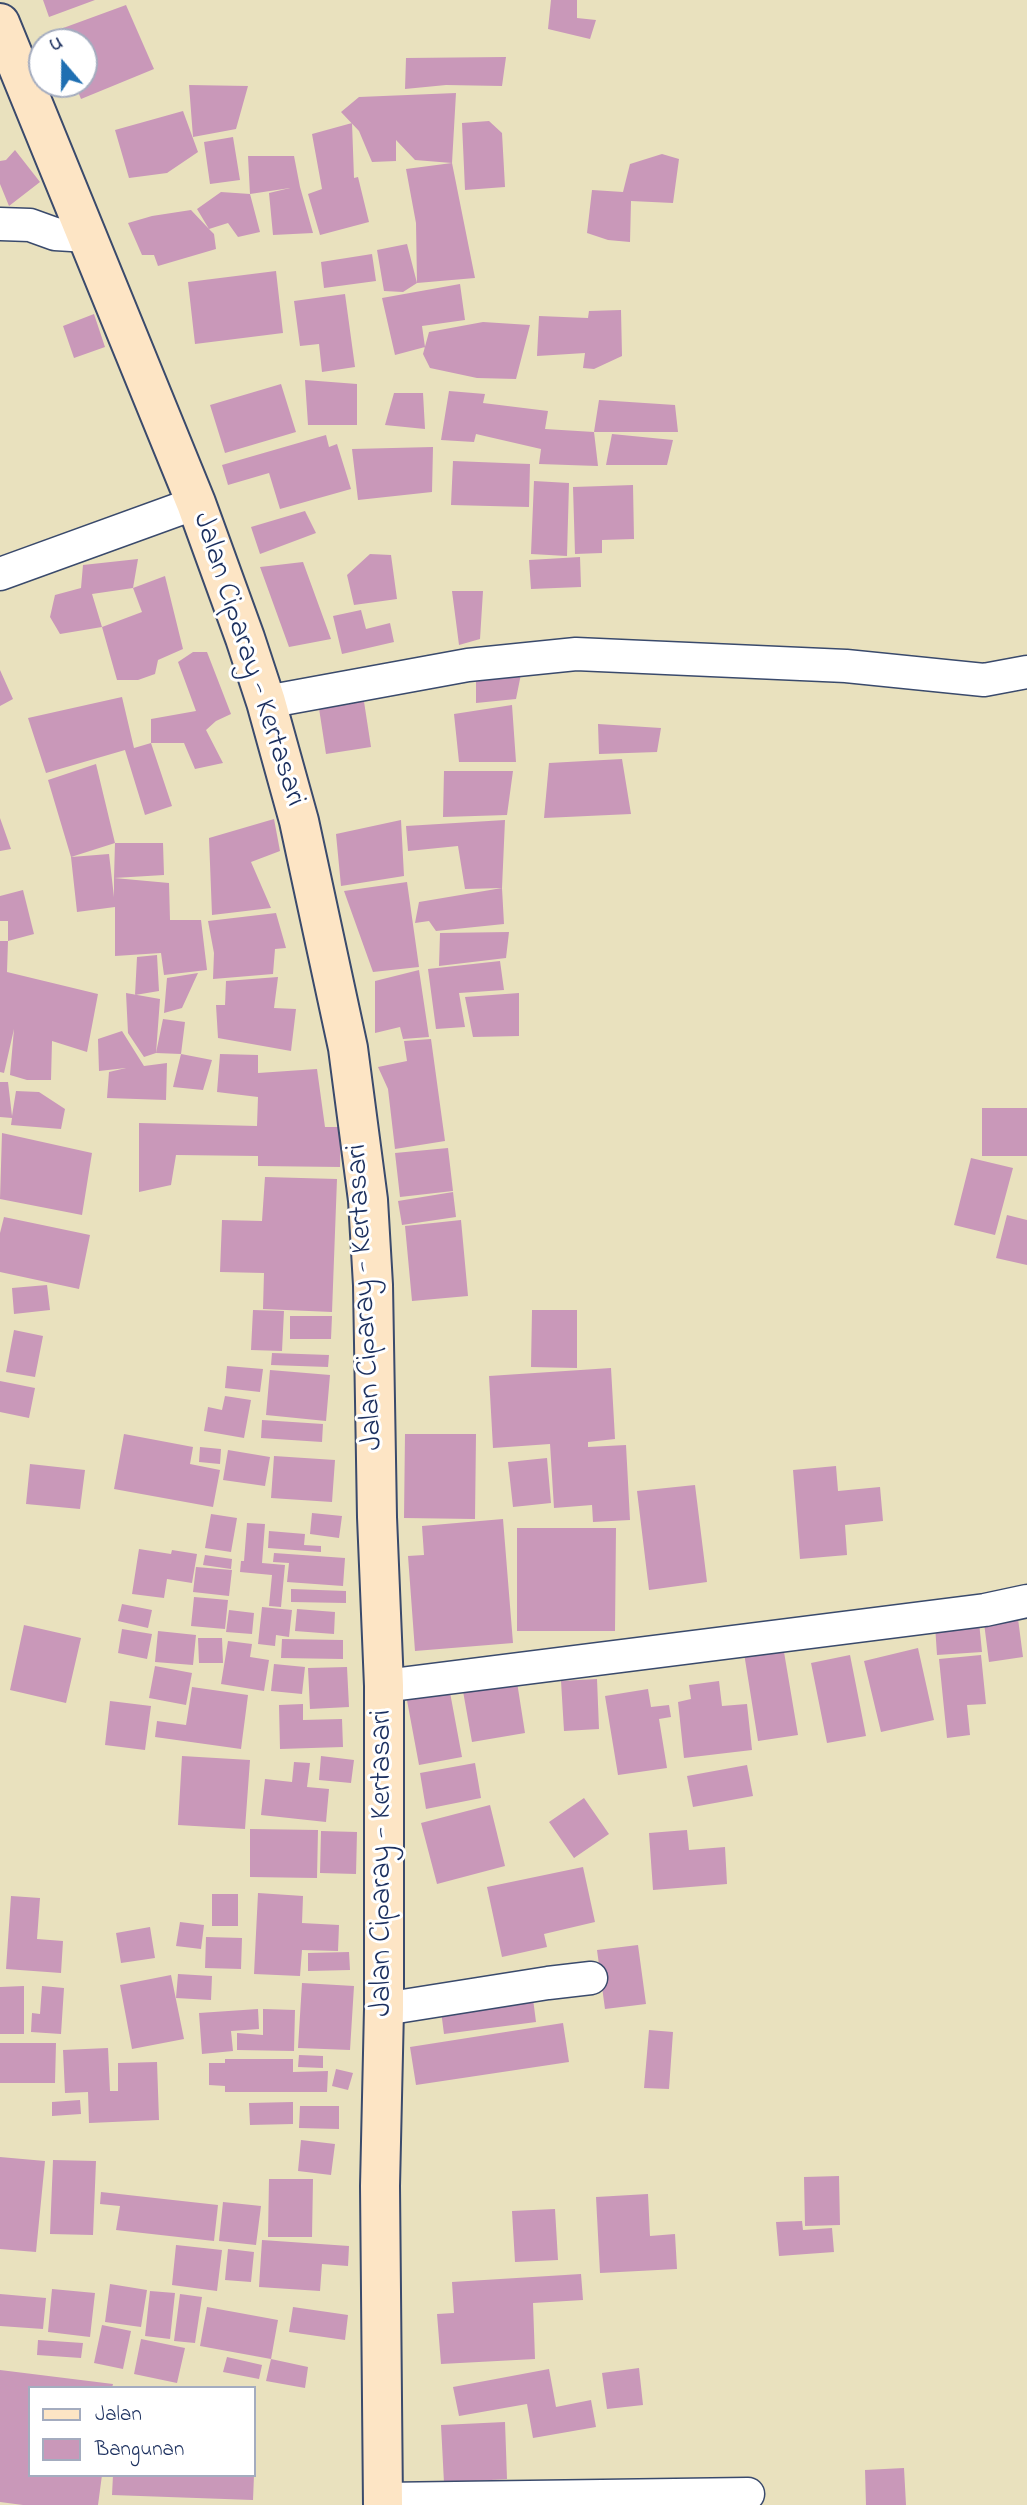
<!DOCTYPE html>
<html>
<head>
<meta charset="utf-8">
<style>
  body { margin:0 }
  #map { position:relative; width:1027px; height:2505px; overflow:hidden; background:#e9e1be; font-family:"Indie Flower",sans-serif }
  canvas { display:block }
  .legend { position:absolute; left:28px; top:2386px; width:228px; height:91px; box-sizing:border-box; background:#fff; border:2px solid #a4acbf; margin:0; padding:9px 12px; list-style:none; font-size:21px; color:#1b2f5e }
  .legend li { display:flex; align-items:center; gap:14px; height:35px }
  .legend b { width:35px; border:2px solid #a4acbf }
  .north { position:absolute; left:28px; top:28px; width:70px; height:70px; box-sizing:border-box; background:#fff; border:2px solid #a4acbf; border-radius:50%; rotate:340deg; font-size:19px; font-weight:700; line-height:28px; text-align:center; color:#1b2f5e }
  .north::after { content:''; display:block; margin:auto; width:24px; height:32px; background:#1f6fb2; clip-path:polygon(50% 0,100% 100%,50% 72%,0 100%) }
</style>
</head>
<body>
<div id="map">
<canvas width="1027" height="2505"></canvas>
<ul class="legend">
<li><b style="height:9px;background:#fde5c5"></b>Jalan</li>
<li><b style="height:19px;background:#c998b9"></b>Bangunan</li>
</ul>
<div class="north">U</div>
</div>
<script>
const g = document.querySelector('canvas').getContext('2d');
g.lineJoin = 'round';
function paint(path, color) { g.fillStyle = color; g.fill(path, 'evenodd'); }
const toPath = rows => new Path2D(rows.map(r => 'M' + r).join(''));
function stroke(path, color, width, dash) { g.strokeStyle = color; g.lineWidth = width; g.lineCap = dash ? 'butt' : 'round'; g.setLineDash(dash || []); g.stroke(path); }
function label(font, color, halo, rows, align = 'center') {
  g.font = font + ' "Indie Flower",sans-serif'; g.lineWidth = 6; g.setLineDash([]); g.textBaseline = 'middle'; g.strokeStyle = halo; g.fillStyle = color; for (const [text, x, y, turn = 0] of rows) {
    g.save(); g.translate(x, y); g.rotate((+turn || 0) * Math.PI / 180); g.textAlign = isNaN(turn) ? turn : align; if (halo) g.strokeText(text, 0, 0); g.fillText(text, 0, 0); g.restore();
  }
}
const building = toPath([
  [43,0,95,0,49,17],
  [551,0,577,0,577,18,596,20,590,39,548,29],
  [126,5,154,69,81,99,75,84,84,84,84,42,59,42,55,31],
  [506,57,502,86,446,85,405,89,406,58],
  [189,85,248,86,236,129,193,137],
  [456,93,452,163,475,278,417,283,416,223,406,169,452,163,415,160,396,140,396,161,372,162,359,131,341,112,359,97],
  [183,111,198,152,167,173,129,178,115,130],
  [489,121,502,133,505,187,465,190,462,123],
  [352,123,354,178,358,177,369,222,320,235,308,194,322,189,312,134],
  [233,137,240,180,210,184,204,142],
  [15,150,40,182,9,206,0,184,0,161,6,160],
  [662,154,679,159,673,203,631,201,630,242,608,240,587,233,592,190,623,192,630,164],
  [248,156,294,156,300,187,313,233,273,235,269,193,290,188,250,194],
  [221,192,250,194,260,232,238,237,228,223,209,229,214,234,216,249,158,266,154,255,142,255,128,223,152,216,191,210,209,229,197,209],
  [407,244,417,283,403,292,384,291,377,250],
  [372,254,376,281,324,288,321,262],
  [276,271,283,333,195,344,188,282],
  [460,284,465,320,422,326,425,347,395,355,382,298],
  [345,294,355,367,322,372,319,344,300,346,294,301],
  [621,310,622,356,594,369,583,368,585,353,537,356,539,316,588,318,589,311],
  [94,314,105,347,74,358,63,326],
  [483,322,530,325,516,379,477,378,430,368,423,354,429,332],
  [305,380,357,384,357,425,308,425],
  [281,384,296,432,225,453,210,405],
  [449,391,485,394,483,403,548,411,545,429,594,432,598,466,539,464,541,449,476,434,474,442,441,440],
  [394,393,423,393,425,429,385,425],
  [599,400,675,405,678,432,594,432],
  [612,434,673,440,667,465,606,465],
  [326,435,329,447,337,444,351,489,280,509,269,473,228,485,222,465],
  [433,447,432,492,358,500,352,449],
  [453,461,530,464,529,507,451,505],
  [534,481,569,483,567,556,531,554],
  [633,485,634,539,602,540,602,553,575,554,573,487],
  [305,511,316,533,260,554,251,527],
  [370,554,391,555,397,599,354,605,347,575],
  [580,557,581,587,531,589,529,560],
  [138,559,133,588,92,594,102,627,60,634,50,617,55,595,81,588,83,565],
  [303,562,331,639,289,647,260,567],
  [165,576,183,649,158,660,155,674,138,680,117,680,102,627,142,612,133,588],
  [452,591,483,591,480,639,459,645],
  [361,610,366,629,390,623,394,642,342,654,333,616],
  [193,652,207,652,231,714,216,721,206,730,223,763,195,769,184,743,151,743,151,719,196,711,178,662],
  [523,664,516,699,476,703,476,670],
  [0,670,13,699,0,706],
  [363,695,371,747,326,754,318,702],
  [122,697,134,748,151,743,172,806,145,815,125,750,46,773,28,718],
  [512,705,516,762,459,762,454,714],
  [598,724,661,728,657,752,599,754],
  [622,759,631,814,544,818,549,763],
  [96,764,115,843,71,857,48,780],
  [444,771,513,771,507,815,443,817],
  [0,818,11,849,0,851],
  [274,819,280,851,251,862,271,908,212,915,209,838],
  [401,820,404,876,341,886,336,834],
  [505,820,502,888,504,924,436,931,429,921,415,923,419,902,502,888,465,889,458,846,408,851,406,826],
  [115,843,163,843,164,875,114,878],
  [109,854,114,897,114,878,169,883,170,920,201,920,207,970,164,975,161,953,115,956,115,907,77,912,71,857],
  [407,882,419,967,373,972,344,891],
  [23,890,34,934,8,941,8,921,0,921,0,896],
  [276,913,286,948,275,949,273,974,213,979,214,953,208,921],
  [509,932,506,958,439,966,440,933],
  [0,941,8,941,7,972,98,994,87,1052,52,1041,51,1080,27,1080,10,1075,14,1029,4,1073,0,1072],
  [157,955,159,991,135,995,137,957],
  [500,961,504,990,459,993,465,1027,436,1029,428,969],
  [419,970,429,1037,403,1039,400,1027,375,1033,375,981],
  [198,973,182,1008,164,1013,167,978],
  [278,977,274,1008,296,1009,291,1051,218,1038,216,1005,225,1005,226,981],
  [126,993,160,999,156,1053,144,1057,128,1033],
  [519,993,519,1036,473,1037,465,997],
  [163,1019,185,1022,181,1054,156,1053],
  [122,1031,144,1066,167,1063,166,1100,107,1098,109,1072,126,1068,99,1071,98,1039],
  [431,1039,445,1141,395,1149,388,1089,378,1067,407,1061,404,1041],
  [181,1054,212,1060,203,1090,173,1087],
  [220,1054,258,1055,258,1073,317,1069,325,1127,341,1127,340,1167,258,1166,258,1156,176,1155,171,1185,139,1192,139,1123,257,1126,258,1097,217,1092],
  [0,1082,8,1082,12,1116,16,1091,39,1092,65,1109,61,1129,11,1125,12,1118,0,1117],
  [982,1108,1027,1108,1027,1156,982,1156],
  [2,1133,92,1153,82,1215,0,1199],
  [448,1148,453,1191,400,1197,395,1153],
  [971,1158,1013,1168,995,1235,954,1225],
  [265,1177,337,1179,332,1312,263,1309,264,1273,220,1272,222,1220,262,1221],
  [453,1192,456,1217,402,1225,398,1201],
  [1007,1215,1027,1220,1027,1265,996,1258],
  [4,1217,90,1235,79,1289,0,1272,0,1233],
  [461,1220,468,1296,412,1301,405,1226],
  [47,1285,50,1310,14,1314,12,1288],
  [253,1310,284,1311,282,1351,251,1350],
  [532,1310,577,1310,577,1368,531,1367],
  [290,1316,332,1316,331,1339,290,1339],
  [14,1330,43,1336,35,1377,6,1372],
  [272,1353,329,1355,328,1367,271,1365],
  [227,1366,263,1369,260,1392,225,1388],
  [611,1368,615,1439,588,1442,588,1447,626,1445,630,1520,593,1522,592,1505,554,1508,550,1444,493,1448,489,1376],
  [270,1370,330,1375,326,1421,266,1415],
  [0,1381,35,1388,29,1418,0,1412],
  [225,1396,251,1400,244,1438,204,1431,208,1407,222,1410],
  [262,1420,323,1424,322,1442,261,1438],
  [124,1434,193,1447,190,1464,220,1470,213,1507,114,1489],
  [405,1434,476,1434,475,1519,404,1518],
  [200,1447,221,1449,220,1464,199,1462],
  [228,1450,270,1457,265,1486,223,1480],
  [274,1456,335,1460,332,1502,271,1498],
  [547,1458,551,1503,513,1507,508,1462],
  [30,1464,85,1470,80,1509,26,1504],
  [836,1466,838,1491,880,1487,883,1521,845,1525,847,1555,800,1559,793,1470],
  [695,1485,707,1582,649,1590,637,1491],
  [312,1513,342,1516,339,1538,310,1534],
  [211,1514,237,1518,231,1552,205,1548],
  [503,1519,513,1643,415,1651,408,1556,424,1555,422,1526],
  [247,1523,265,1524,262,1563,285,1565,281,1607,269,1606,272,1575,240,1572,241,1561,244,1561],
  [517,1528,616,1528,615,1631,517,1631],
  [269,1531,305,1534,304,1545,321,1546,321,1552,268,1548],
  [139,1549,171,1554,172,1550,197,1554,192,1583,167,1579,164,1598,132,1594],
  [274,1553,345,1558,343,1586,287,1582,289,1563,273,1562],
  [205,1555,232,1559,231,1569,203,1565],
  [196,1567,232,1570,229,1596,193,1592],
  [291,1589,346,1591,346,1603,291,1602],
  [194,1597,228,1600,225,1629,191,1626],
  [122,1604,152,1610,148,1628,118,1621],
  [262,1607,292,1610,289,1637,276,1635,275,1646,258,1644],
  [297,1609,335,1612,334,1634,295,1631],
  [229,1610,254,1613,252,1634,226,1632],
  [1017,1611,1023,1657,989,1662,983,1615],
  [979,1622,982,1652,937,1655,935,1625],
  [24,1625,81,1638,66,1703,10,1690],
  [122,1629,152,1634,147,1659,118,1653],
  [158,1631,196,1635,193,1665,155,1662],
  [198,1638,222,1638,223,1663,199,1663],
  [282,1639,343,1640,343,1659,281,1658],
  [228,1641,252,1644,250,1657,269,1660,264,1691,221,1684],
  [783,1646,798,1735,758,1741,744,1653],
  [918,1648,934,1720,881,1732,864,1661],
  [850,1655,866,1736,827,1743,811,1663],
  [981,1655,986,1704,967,1705,970,1735,947,1738,939,1659],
  [274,1664,305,1667,302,1694,271,1691],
  [155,1666,192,1673,186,1705,149,1698],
  [347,1667,349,1707,310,1709,308,1668],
  [597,1679,599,1729,564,1731,561,1681],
  [719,1681,722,1706,747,1704,752,1750,684,1758,678,1702,691,1699,689,1685],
  [517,1682,525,1733,472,1742,463,1691],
  [192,1687,248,1695,241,1749,155,1737,157,1721,186,1725],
  [449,1687,462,1757,419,1765,406,1695],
  [648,1689,651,1707,669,1705,671,1717,659,1719,667,1768,618,1775,605,1696],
  [110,1701,151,1706,145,1750,105,1745],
  [303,1704,303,1720,342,1719,343,1747,280,1749,279,1705],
  [182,1756,250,1760,245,1829,178,1825],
  [321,1756,354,1760,351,1783,319,1780],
  [294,1762,310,1763,307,1787,329,1789,326,1822,261,1815,265,1779,292,1782],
  [475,1763,481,1798,426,1809,420,1773],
  [747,1765,753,1796,693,1807,687,1776],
  [584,1798,609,1834,574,1858,549,1822],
  [490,1805,505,1866,437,1884,421,1823],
  [250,1829,318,1830,317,1878,250,1877],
  [687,1830,689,1850,725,1847,727,1884,653,1890,649,1833],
  [321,1831,357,1832,356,1874,320,1873],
  [583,1867,595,1922,544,1934,547,1947,502,1957,487,1887],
  [258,1893,303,1896,302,1923,339,1925,338,1951,302,1950,300,1976,254,1974],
  [212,1894,238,1894,238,1926,212,1926],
  [11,1896,40,1898,37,1939,63,1941,61,1973,6,1969],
  [180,1922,204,1925,201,1949,176,1946],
  [150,1927,155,1958,121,1963,116,1933],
  [206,1937,242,1938,241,1969,205,1968],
  [638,1945,646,2004,605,2009,597,1950],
  [349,1952,350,1970,308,1971,308,1953],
  [178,1974,212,1976,211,2000,176,1998],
  [171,1975,184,2039,132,2049,120,1985],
  [302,1983,354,1986,350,2050,298,2048],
  [24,1986,24,2034,0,2034,0,1987],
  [42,1986,64,1988,61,2034,31,2032,32,2013,40,2014],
  [532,1991,536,2022,444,2034,440,2003],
  [258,2009,259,2029,231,2031,233,2051,202,2054,199,2013],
  [263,2009,295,2010,294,2051,237,2050,237,2033,263,2035],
  [563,2023,569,2062,416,2085,410,2047],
  [649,2030,673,2032,669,2089,644,2088],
  [0,2043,56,2043,55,2083,0,2083],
  [108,2048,110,2091,118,2091,118,2063,157,2062,159,2120,89,2123,88,2092,65,2093,63,2050],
  [299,2055,323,2056,323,2068,298,2067],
  [225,2059,293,2059,293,2072,328,2071,327,2092,225,2092,225,2086,209,2085,209,2063,225,2063],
  [336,2069,353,2073,348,2090,332,2086],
  [80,2100,81,2114,52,2116,52,2102],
  [293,2102,293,2124,250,2125,249,2103],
  [300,2106,339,2106,339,2129,299,2128],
  [301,2140,335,2144,331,2175,298,2171],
  [0,2157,45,2161,36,2252,0,2249],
  [53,2160,96,2161,93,2235,50,2234],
  [839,2176,840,2225,805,2226,804,2177],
  [269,2179,313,2179,312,2237,268,2237],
  [101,2192,218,2205,214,2241,116,2230,120,2206,100,2204],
  [648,2194,650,2236,675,2234,677,2269,600,2273,596,2197],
  [223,2202,261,2206,256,2245,219,2241],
  [555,2209,558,2260,515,2262,512,2211],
  [802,2221,803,2230,832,2228,834,2252,779,2256,776,2222],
  [262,2240,349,2246,348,2266,322,2264,320,2291,259,2287],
  [176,2245,222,2250,217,2291,172,2285],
  [228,2249,254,2252,251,2282,225,2280],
  [581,2274,583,2300,533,2303,535,2359,441,2364,437,2314,454,2313,452,2282],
  [110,2284,147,2290,141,2327,105,2322],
  [52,2289,95,2293,90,2337,48,2332],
  [150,2291,175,2293,170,2339,145,2336],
  [0,2294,46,2298,43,2329,0,2326],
  [180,2294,202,2297,195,2343,174,2341],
  [207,2307,278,2320,271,2359,308,2367,305,2388,266,2381,271,2359,200,2346],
  [293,2307,348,2315,345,2340,289,2332],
  [102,2325,131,2331,123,2369,94,2363],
  [141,2339,185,2348,177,2383,134,2374],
  [38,2340,83,2343,81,2358,37,2355],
  [227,2357,262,2365,259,2379,223,2372],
  [639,2368,643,2405,607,2409,602,2373],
  [549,2369,556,2407,591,2400,596,2427,533,2438,527,2404,459,2416,453,2387],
  [0,2370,113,2384,112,2388,30,2388,30,2475,102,2475,98,2505,23,2505,0,2502],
  [505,2422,507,2479,444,2483,441,2425],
  [904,2468,906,2505,866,2505,865,2470],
  [113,2475,254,2475,253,2500,112,2495]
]);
const minor = toPath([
  [0,224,30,225,55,234,88,236],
  [0,574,196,503],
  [266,702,468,665,576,654,846,666,984,680,1027,672],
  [384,1686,985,1610,1027,1601],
  [384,2009,548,1983,591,1978],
  [383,2499,748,2494]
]);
const secondary = toPath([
  [0,23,196,503,245,638,266,702,299,821,348,1048,368,1200,373,1285,377,1517,384,1686,384,2009,380,2186,383,2505]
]);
const streetNames = [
  ["Jalan Ciparay - Kertasari",247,660,72],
  ["Jalan Ciparay - Kertasari",367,1297,-93],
  ["Jalan Ciparay - Kertasari",384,1863,-90]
];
paint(building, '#c998b9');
stroke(minor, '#3a4a6c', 35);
stroke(secondary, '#3a4a6c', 42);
stroke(minor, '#fff', 32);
stroke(secondary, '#fde5c5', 38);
label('30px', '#1b2f5e', '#fff', streetNames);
</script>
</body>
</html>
